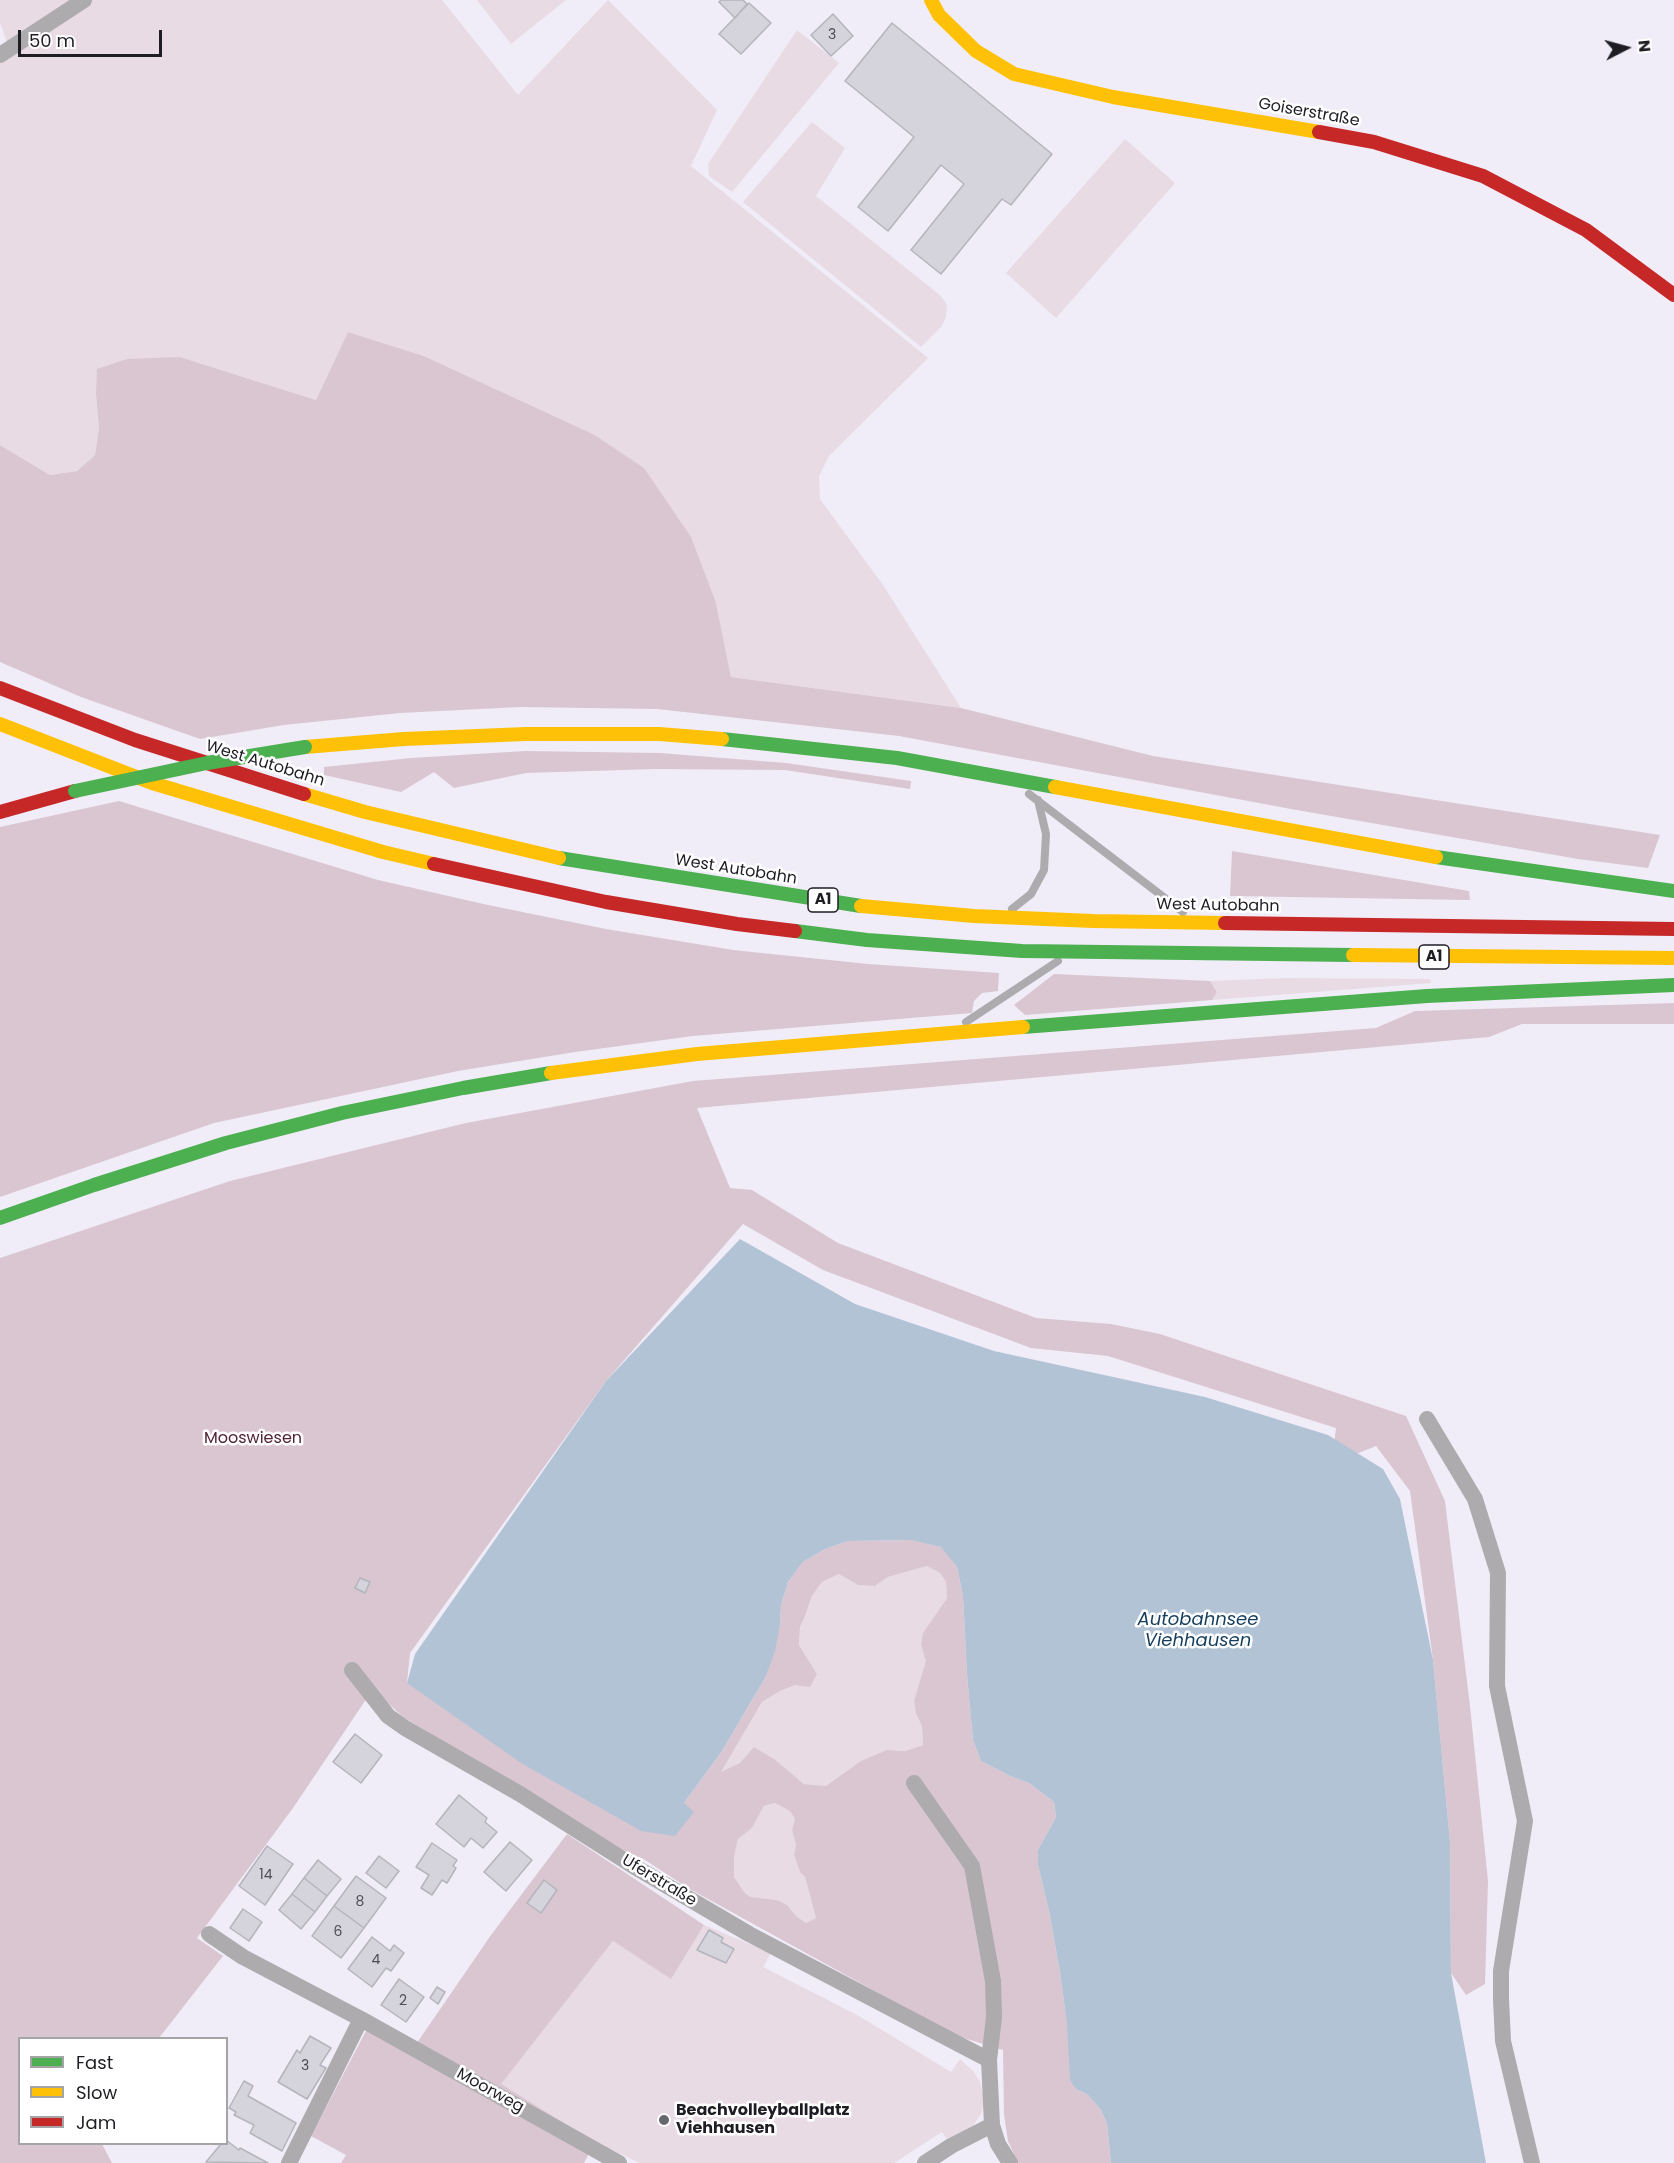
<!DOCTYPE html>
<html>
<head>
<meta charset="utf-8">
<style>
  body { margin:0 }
  #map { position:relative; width:1674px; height:2163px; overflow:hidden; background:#f0edf8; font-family:Poppins,sans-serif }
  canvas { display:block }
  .legend { position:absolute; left:18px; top:2037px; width:210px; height:108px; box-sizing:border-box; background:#fff; border:2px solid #a5a5a7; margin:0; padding:8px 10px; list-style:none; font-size:18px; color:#1f1d24 }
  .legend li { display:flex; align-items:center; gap:12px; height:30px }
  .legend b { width:30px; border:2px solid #a5a5a7 }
  .north { position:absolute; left:1596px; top:18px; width:60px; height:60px; -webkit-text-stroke:4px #fff; paint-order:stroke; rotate:84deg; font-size:16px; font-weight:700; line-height:24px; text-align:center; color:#1f1d24 }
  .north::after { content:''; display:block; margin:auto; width:21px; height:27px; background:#1f1d24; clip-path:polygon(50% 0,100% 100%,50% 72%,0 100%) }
  .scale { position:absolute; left:18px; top:30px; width:144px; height:27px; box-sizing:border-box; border:3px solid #1f1d24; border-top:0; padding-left:8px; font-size:18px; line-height:21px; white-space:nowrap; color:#1f1d24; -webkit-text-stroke:4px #fff; paint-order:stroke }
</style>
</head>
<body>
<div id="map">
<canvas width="1674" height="2163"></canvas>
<ul class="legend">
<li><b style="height:8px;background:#4caf50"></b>Fast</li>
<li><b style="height:8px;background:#ffc107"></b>Slow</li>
<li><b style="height:8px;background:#c62828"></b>Jam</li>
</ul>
<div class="north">N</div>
<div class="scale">50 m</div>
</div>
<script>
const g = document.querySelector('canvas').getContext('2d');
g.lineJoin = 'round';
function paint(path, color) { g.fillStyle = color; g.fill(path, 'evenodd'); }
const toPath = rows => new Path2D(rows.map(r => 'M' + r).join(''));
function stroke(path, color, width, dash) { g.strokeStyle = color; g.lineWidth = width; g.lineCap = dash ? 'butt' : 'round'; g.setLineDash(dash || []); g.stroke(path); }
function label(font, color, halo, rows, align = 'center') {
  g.font = font + ' Poppins,sans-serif'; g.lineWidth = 5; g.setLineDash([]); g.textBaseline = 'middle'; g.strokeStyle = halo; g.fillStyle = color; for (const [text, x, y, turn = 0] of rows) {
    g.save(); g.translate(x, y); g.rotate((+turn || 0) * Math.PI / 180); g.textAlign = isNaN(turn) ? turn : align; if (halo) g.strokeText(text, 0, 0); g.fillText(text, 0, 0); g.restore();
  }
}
const green = toPath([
  [0,0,442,0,518,95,608,0,717,110,691,166,928,358,829,456,819,476,820,499,883,585,961,708,731,677,716,603,644,468,595,435,424,356,348,332,316,400,180,357,96,395,99,428,95,455,77,471,50,475,0,445,0,46,7,42,0,23],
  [477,0,566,0,511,44],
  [797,30,839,63,732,192,709,176,708,164],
  [812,122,845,148,816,196,941,296,947,305,946,317,941,327,921,347,743,202],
  [1125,139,1175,183,1056,318,1006,273],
  [1285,978,1430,979,1431,983,1212,1000,1217,992,1210,981],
  [927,1566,940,1573,946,1582,947,1598,932,1620,921,1645,927,1661,914,1701,916,1714,922,1726,923,1745,905,1751,896,1750,843,1775,826,1786,805,1784,791,1775,740,1763,720,1773,762,1702,780,1691,817,1674,799,1645,800,1627,805,1616,812,1596,822,1582,839,1574,858,1585,875,1586,888,1577],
  [776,1803,790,1811,795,1819,792,1830,796,1845,794,1855,800,1872,805,1877,816,1918,806,1923,796,1916,787,1905,777,1900,751,1897,745,1893,734,1877,734,1857,738,1839,752,1828,764,1806],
  [704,1925,771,1953,763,1967,859,2016,951,2072,960,2059,974,2072,980,2082,984,2099,982,2112,973,2126,949,2142,942,2132,894,2163,640,2163,595,2142,500,2084,613,1941,671,1978]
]);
const forest = toPath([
  [348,332,424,356,595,435,644,468,691,537,716,603,731,677,961,708,1153,756,1660,835,1648,868,1578,859,1291,809,899,736,657,709,520,707,400,713,284,725,200,739,81,697,0,662,0,445,50,475,77,471,95,455,99,428,96,395,97,369,127,359,180,357,316,400],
  [525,751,660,753,786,763,911,781,910,789,785,770,656,769,526,773,454,788,434,772,401,792,324,775,324,767,411,758],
  [119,801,378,880,488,905,606,929,733,950,868,964,999,973,998,991,982,993,974,1001,972,1013,693,1036,575,1052,458,1071,214,1123,0,1197,0,827],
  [1232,851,1469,891,1470,900,1230,896],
  [1054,974,1210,981,1217,992,1212,1000,1025,1015,1014,1005],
  [1674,1003,1674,1024,1522,1024,1489,1037,697,1108,730,1188,752,1190,838,1243,1036,1318,1111,1324,1160,1334,1406,1416,1445,1501,1470,1706,1488,1881,1485,1984,1466,1995,1451,1973,1450,1842,1433,1660,1410,1491,1376,1446,1341,1460,1334,1445,1336,1428,1108,1356,1031,1348,823,1270,743,1224,606,1381,410,1653,407,1683,684,1803,722,1751,765,1678,780,1625,781,1605,788,1582,803,1562,825,1549,848,1541,912,1540,942,1547,957,1567,963,1596,967,1675,973,1740,981,1761,1010,1776,1029,1783,1054,1802,1056,1817,1038,1850,1038,1865,1049,1911,1060,1972,1076,2089,1088,2095,1101,2110,1107,2124,1111,2163,1018,2163,1008,2141,1004,2115,1003,2050,967,2039,942,2028,688,1888,645,1860,606,1842,403,1717,376,1692,365,1701,293,1808,197,1938,223,1956,159,2038,20,2038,20,2144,102,2144,112,2163,0,2163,0,1258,230,1181,466,1123,693,1081,1376,1028,1415,1011],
  [927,1566,940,1573,946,1582,947,1598,923,1633,921,1645,926,1661,914,1701,916,1714,922,1726,923,1745,905,1751,887,1750,861,1761,826,1786,804,1784,774,1759,754,1747,740,1763,721,1772,762,1702,780,1691,795,1685,810,1687,817,1674,799,1645,800,1627,805,1616,812,1596,822,1582,839,1574,858,1585,875,1586,888,1577],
  [775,1803,790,1811,795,1819,792,1830,796,1845,794,1855,800,1872,805,1877,816,1918,806,1923,796,1916,787,1905,777,1900,751,1897,745,1893,734,1877,734,1857,738,1839,752,1828,764,1806],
  [567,1834,704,1925,671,1979,613,1941,501,2084,595,2142,584,2163,341,2163,346,2155,311,2136,367,2029,410,2053,491,1935]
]);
const water = toPath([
  [740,1239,855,1304,994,1351,1205,1397,1328,1435,1383,1469,1400,1499,1433,1660,1450,1842,1451,1973,1486,2163,1111,2163,1107,2124,1101,2110,1088,2095,1076,2089,1070,2080,1067,2024,1060,1972,1049,1911,1038,1865,1038,1850,1056,1817,1054,1802,1029,1783,1010,1776,981,1761,973,1740,967,1675,963,1596,957,1567,941,1547,911,1540,848,1541,825,1549,803,1562,788,1582,781,1605,780,1625,775,1651,765,1678,722,1751,684,1803,694,1812,675,1836,641,1831,521,1763,407,1683,415,1654,606,1381]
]);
const building = toPath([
  [721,0,743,0,747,4,735,18,719,2,721,0],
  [749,3,771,23,741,54,719,34,749,3],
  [833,14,853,36,831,56,811,35,833,14],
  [892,23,1052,154,1011,205,1002,199,941,274,911,250,964,184,941,165,888,231,858,207,914,137,845,81,892,23],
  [360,1578,370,1582,365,1593,355,1588,360,1578],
  [355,1734,382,1755,361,1783,333,1762,355,1734],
  [459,1795,487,1818,485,1822,497,1832,483,1848,471,1838,464,1847,436,1824,459,1795],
  [510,1842,532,1860,506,1891,484,1872,510,1842],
  [432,1843,457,1860,453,1866,456,1868,447,1883,442,1880,432,1895,421,1888,429,1875,416,1867,432,1843],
  [267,1846,293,1864,265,1905,239,1886,267,1846],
  [379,1856,399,1871,386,1888,366,1873,379,1856],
  [318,1860,341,1879,327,1896,304,1878,318,1860],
  [356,1876,386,1898,364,1928,334,1906,356,1876],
  [304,1878,327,1896,315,1912,292,1894,304,1878],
  [544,1880,557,1890,541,1913,527,1903,544,1880],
  [292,1894,315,1912,301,1929,279,1910,292,1894],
  [334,1906,364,1928,341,1958,312,1936,334,1906],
  [243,1909,262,1922,249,1941,230,1928,243,1909],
  [709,1930,723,1938,721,1942,734,1949,726,1963,697,1950,709,1930],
  [372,1937,390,1951,394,1945,404,1953,391,1971,386,1968,372,1987,348,1969,372,1937],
  [399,1979,424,1997,406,2022,381,2005,399,1979],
  [437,1987,445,1992,438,2004,430,1998,437,1987],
  [310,2036,331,2048,320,2065,326,2068,307,2099,278,2082,297,2050,300,2053,310,2036],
  [244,2081,253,2086,248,2096,296,2123,282,2151,250,2133,254,2125,234,2115,236,2112,229,2108,244,2081],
  [226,2140,239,2150,240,2148,268,2163,206,2162,221,2144,226,2144,226,2140]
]);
const lane = toPath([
  [1029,794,1183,912],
  [1012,909,1031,894,1044,870,1046,834,1038,800],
  [966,1022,1058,961]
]);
const street = toPath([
  [0,55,84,0],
  [1427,1419,1475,1499,1498,1573,1497,1686,1525,1821,1501,1971,1501,1999,1503,2041,1532,2163],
  [352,1670,388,1716,405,1728,520,1794,635,1867,749,1934,989,2060],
  [914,1783,972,1866,993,1981,994,2017,989,2060,992,2125,998,2144,1010,2163],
  [209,1934,243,1957,361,2019,619,2163],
  [289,2163,361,2019],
  [925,2163,951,2146,992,2125]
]);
const fast = toPath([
  [722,739,897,758,1055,787],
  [1436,857,1674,891],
  [559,858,861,906],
  [795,931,867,940,1022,951,1353,955],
  [1023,1027,1427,996,1674,985],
  [0,1218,94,1185,226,1143,342,1113,463,1088,551,1073]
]);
const slow = toPath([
  [931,0,939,15,976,51,1014,74,1113,97,1319,132],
  [0,724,152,783,383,852,434,864],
  [305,747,404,739,526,734,659,734,722,739],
  [1055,787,1436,857],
  [304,794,365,812,559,858],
  [861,906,974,916,1093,921,1225,923],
  [1353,955,1674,958],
  [551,1073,697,1054,1023,1027]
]);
const jam = toPath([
  [1319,132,1374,142,1483,176,1586,230,1674,295],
  [0,688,135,740,304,794],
  [0,812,75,791],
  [434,864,606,902,737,924,795,931],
  [1225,923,1674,929]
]);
const fastBridge = toPath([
  [75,791,207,763,305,747]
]);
const markers = [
  [664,2120,6,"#68666e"]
];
const numberNames = [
  ["3",832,35],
  ["14",266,1875],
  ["8",360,1902],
  ["6",338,1932],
  ["4",376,1960],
  ["2",403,2001],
  ["3",305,2066]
];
const shields = [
  [823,900,30],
  [1434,957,30]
];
const shieldNames = [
  ["A1",823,900],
  ["A1",1434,957]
];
const streetNames = [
  ["Goiserstraße",1309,113,10],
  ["West Autobahn",265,764,17],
  ["West Autobahn",736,870,9],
  ["West Autobahn",1218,906,1],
  ["Uferstraße",659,1881,31],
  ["Moorweg",490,2091,29]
];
const parkNames = [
  ["Mooswiesen",253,1439]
];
const poiNames = [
  ["Beachvolleyballplatz",676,2111],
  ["Viehhausen",676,2129]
];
const waterNames = [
  ["Autobahnsee",1198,1620],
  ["Viehhausen",1198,1641]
];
paint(green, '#e8dbe4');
paint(forest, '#dac6d1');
paint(water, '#b2c3d6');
paint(building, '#d5d4dd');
stroke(building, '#b4b4bd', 1.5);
stroke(lane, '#adabae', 8);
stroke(street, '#adabae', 16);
stroke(fast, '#4caf50', 14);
stroke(slow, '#ffc107', 14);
stroke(jam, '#c62828', 14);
stroke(fastBridge, '#4caf50', 14);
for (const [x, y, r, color] of markers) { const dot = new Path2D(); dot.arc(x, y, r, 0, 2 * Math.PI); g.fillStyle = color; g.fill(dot); stroke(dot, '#fff', 2); }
label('14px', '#4e4d54', null, numberNames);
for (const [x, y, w] of shields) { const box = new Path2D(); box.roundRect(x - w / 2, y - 12, w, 24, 4.5); g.fillStyle = '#fff'; g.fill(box); stroke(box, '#1f1d24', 1.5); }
label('bold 15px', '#1f1d24', null, shieldNames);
label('16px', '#1f1d24', '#fff', streetNames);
label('16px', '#522437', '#fff', parkNames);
label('bold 16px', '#1f1d24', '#fff', poiNames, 'left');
label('italic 18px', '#153e5e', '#fff', waterNames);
</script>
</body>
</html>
